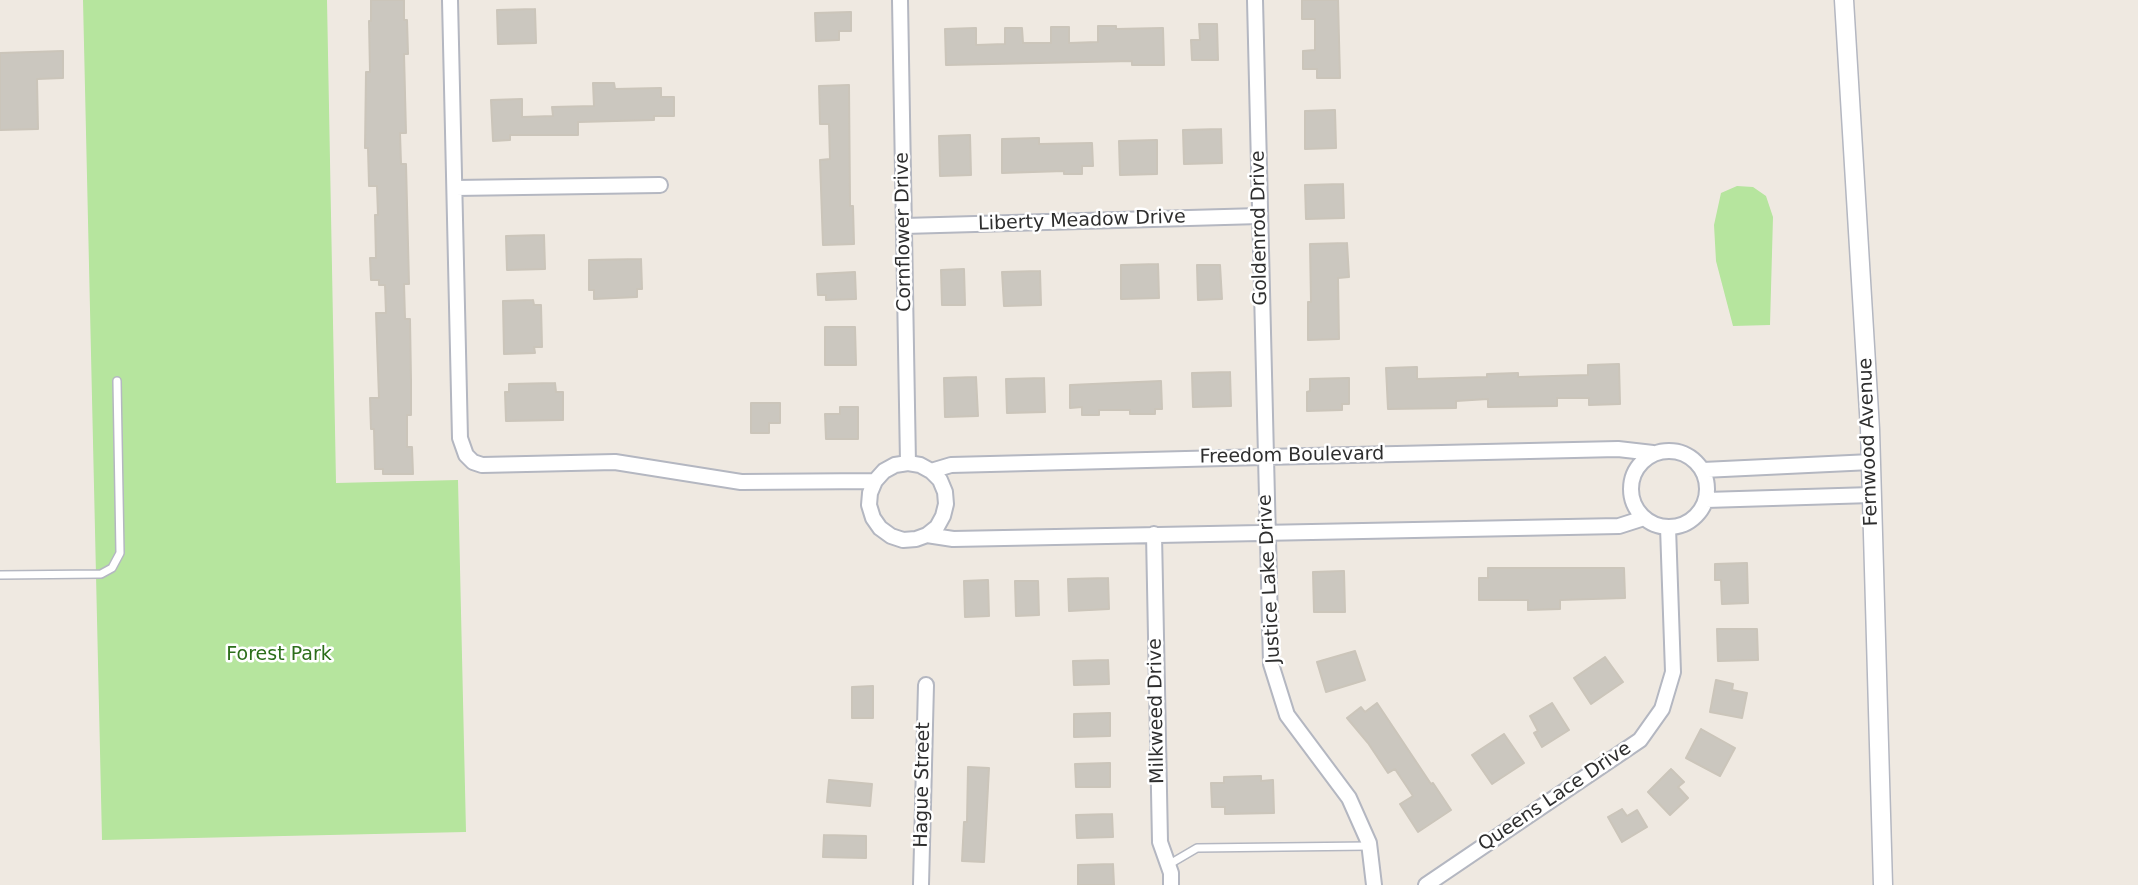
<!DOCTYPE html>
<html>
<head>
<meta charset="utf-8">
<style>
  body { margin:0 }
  canvas { display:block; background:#efe9e1 }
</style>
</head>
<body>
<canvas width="2138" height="885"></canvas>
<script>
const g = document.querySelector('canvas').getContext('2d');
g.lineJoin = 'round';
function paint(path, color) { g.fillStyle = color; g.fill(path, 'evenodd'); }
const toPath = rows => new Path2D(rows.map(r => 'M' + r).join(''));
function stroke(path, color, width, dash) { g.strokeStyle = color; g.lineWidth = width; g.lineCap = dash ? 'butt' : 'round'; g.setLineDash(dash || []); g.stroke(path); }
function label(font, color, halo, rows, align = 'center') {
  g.font = font + ' "DejaVu Sans",sans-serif'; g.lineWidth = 5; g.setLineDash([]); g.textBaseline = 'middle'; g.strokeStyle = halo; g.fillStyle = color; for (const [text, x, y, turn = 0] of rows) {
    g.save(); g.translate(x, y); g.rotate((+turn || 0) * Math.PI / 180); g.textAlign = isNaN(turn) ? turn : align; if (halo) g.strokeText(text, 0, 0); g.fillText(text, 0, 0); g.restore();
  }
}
const green = toPath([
  [83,0,327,0,336,483,458,480,466,832,102,840],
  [1737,186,1753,187,1766,196,1773,217,1770,325,1733,326,1716,261,1714,225,1721,193]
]);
const building = toPath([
  [371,0,404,0,404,20,407,20,408,54,404,54,406,133,400,133,401,164,406,164,409,284,404,284,405,319,410,319,411,381,411,415,407,415,407,447,412,447,413,474,383,474,383,469,375,469,374,429,371,429,370,398,379,398,376,313,386,313,385,285,379,285,379,280,371,280,370,258,376,258,375,215,378,215,377,186,369,186,368,148,365,148,366,72,370,72,369,21,371,21,371,0],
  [1302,0,1338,0,1340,78,1317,78,1317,69,1303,69,1303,51,1315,50,1315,19,1302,19,1302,0],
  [535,9,536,43,498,44,497,10,535,9],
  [851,12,851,31,839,31,839,40,816,41,815,13,851,12],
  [1199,24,1217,24,1218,60,1192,60,1191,40,1200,40,1199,24],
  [1098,26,1116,26,1116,29,1163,28,1164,65,1132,65,1132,61,946,65,945,29,976,28,976,45,1005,44,1005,28,1022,28,1023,43,1051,43,1051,27,1069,27,1069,43,1098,42,1098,26],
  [63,51,63,78,37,79,38,129,0,130,0,53,63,51],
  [593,83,614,83,615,89,661,88,661,97,674,97,674,116,654,116,654,120,578,122,578,135,510,135,510,140,493,141,491,100,522,99,522,117,553,116,552,107,594,106,593,83],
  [849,85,850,206,853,206,854,244,823,245,820,160,830,159,829,124,820,124,819,86,849,85],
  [1335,110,1336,148,1305,149,1305,111,1335,110],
  [1221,129,1222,163,1184,164,1183,130,1221,129],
  [970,135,971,175,940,176,939,136,970,135],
  [1039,138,1039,144,1092,143,1093,166,1082,166,1082,174,1064,174,1064,171,1002,173,1002,139,1039,138],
  [1157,140,1157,174,1120,175,1119,141,1157,140],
  [1343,184,1344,218,1306,219,1305,185,1343,184],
  [544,235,545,269,507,270,506,236,544,235],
  [1347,243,1349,277,1338,278,1339,339,1308,340,1308,302,1311,302,1310,244,1347,243],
  [641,259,642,289,637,289,637,297,594,299,594,290,589,290,589,260,641,259],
  [1158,264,1159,298,1121,299,1121,265,1158,264],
  [1197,265,1220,265,1222,299,1198,300,1197,265],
  [964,269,965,305,942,305,941,270,964,269],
  [1040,271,1041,305,1004,306,1002,272,1040,271],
  [855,272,856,299,826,300,826,295,818,295,817,274,855,272],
  [533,300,534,305,541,305,542,347,534,347,535,353,504,354,503,301,533,300],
  [825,327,855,327,856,365,825,365,825,327],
  [1619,364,1620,404,1589,405,1589,398,1557,398,1557,406,1488,407,1488,399,1456,401,1456,408,1388,409,1386,368,1417,367,1417,379,1487,377,1487,374,1518,373,1518,377,1588,375,1588,365,1619,364],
  [1230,372,1231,406,1193,407,1192,373,1230,372],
  [976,377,978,416,945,417,944,378,976,377],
  [1044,378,1045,412,1007,413,1006,379,1044,378],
  [1349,378,1349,404,1342,404,1342,410,1307,411,1307,392,1310,391,1310,379,1349,378],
  [1161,381,1162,409,1155,409,1155,414,1130,414,1130,410,1099,410,1099,415,1082,415,1082,407,1070,408,1070,385,1161,381],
  [555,383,556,392,563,392,563,420,506,421,505,392,509,392,509,384,555,383],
  [751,403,780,403,780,423,769,423,769,433,751,433,751,403],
  [840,407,858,407,858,439,826,439,825,414,840,414,840,407],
  [1747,563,1748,603,1722,604,1721,580,1715,580,1715,564,1747,563],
  [1488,568,1624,568,1625,598,1560,600,1560,609,1528,610,1528,600,1479,600,1479,578,1488,578,1488,568],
  [1344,571,1345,612,1314,612,1313,572,1344,571],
  [1108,578,1109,609,1069,611,1068,579,1108,578],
  [988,580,989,616,965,617,964,581,988,580],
  [1015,581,1038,581,1039,615,1016,616,1015,581],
  [1717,629,1757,629,1758,660,1718,661,1717,629],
  [1355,651,1365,680,1326,692,1317,662,1355,651],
  [1605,657,1623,682,1591,704,1574,678,1605,657],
  [1108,660,1109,684,1074,685,1073,661,1108,660],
  [1716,680,1733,684,1732,690,1747,693,1742,718,1710,712,1716,680],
  [873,686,873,718,852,718,852,687,873,686],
  [1377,703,1431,784,1433,783,1451,810,1418,832,1400,804,1413,796,1395,769,1388,773,1368,743,1347,718,1361,707,1365,712,1377,703],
  [1552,703,1569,730,1542,747,1534,733,1538,731,1530,716,1552,703],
  [1110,713,1110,736,1074,737,1074,714,1110,713],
  [1701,729,1735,748,1720,776,1686,758,1701,729],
  [1504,734,1524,763,1492,784,1472,755,1504,734],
  [1110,763,1110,787,1076,787,1075,764,1110,763],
  [968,767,989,768,984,862,962,861,964,822,967,822,968,767],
  [1671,769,1684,782,1678,787,1688,798,1670,815,1648,792,1671,769],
  [1261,776,1261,781,1273,780,1274,813,1225,814,1225,807,1212,807,1211,783,1224,783,1224,777,1261,776],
  [829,780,872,784,870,806,827,802,829,780],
  [1622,809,1627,816,1637,810,1647,827,1622,842,1608,817,1622,809],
  [1112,814,1113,837,1077,838,1076,815,1112,814],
  [824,835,866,836,866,858,823,857,824,835],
  [1113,864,1114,885,1078,885,1078,865,1113,864]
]);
const service = toPath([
  [0,575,101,574,112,568,120,553,117,381],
  [1168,865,1197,848,1369,846]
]);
const minor = toPath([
  [450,0,460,438,466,455,473,462,482,465,615,462,741,482,875,481],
  [900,0,908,463],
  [1255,0,1271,664,1287,715,1349,798,1369,843,1374,885],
  [455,188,660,185],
  [904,226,1260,216],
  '1631 489a38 38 0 1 1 76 0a38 38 0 1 1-76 0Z',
  [1703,470,1871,462],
  [931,471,951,465,1264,457,1618,449,1653,453],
  [1706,500,1872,495],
  [1154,534,1160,842,1171,873,1171,885],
  [927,535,937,527,943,516,946,504,945,492,940,480,931,471,920,465,908,463,895,465,884,471,875,481,870,493,869,505,873,518,880,528,891,536,903,540,916,539,927,535,953,539,1619,526,1644,518],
  [921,885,926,685],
  [1426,885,1640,740,1662,709,1673,672,1668,527]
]);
const tertiary = toPath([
  [1844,0,1870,429,1883,885]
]);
const streetNames = [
  ["Liberty Meadow Drive",1082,221,-2],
  ["Goldenrod Drive",1260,228,-91],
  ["Cornflower Drive",904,232,-91],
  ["Fernwood Avenue",1869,442,-92],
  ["Freedom Boulevard",1292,456,-1],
  ["Justice Lake Drive",1270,579,-93],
  ["Milkweed Drive",1157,711,-91],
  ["Hague Street",923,785,-89],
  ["Queens Lace Drive",1555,797,-34]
];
const parkNames = [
  ["Forest Park",279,655]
];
paint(green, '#b6e59e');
paint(building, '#cbc7bf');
stroke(building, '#cbc5ba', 2);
stroke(service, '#b4b7c1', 10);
stroke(minor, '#b4b7c1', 18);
stroke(tertiary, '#b4b7c1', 21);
stroke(service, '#fff', 7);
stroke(minor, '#fff', 14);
stroke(tertiary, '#fff', 18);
label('19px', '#2e2e2e', '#fff', streetNames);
label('19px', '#2c6e1b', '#fff', parkNames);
</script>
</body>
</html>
